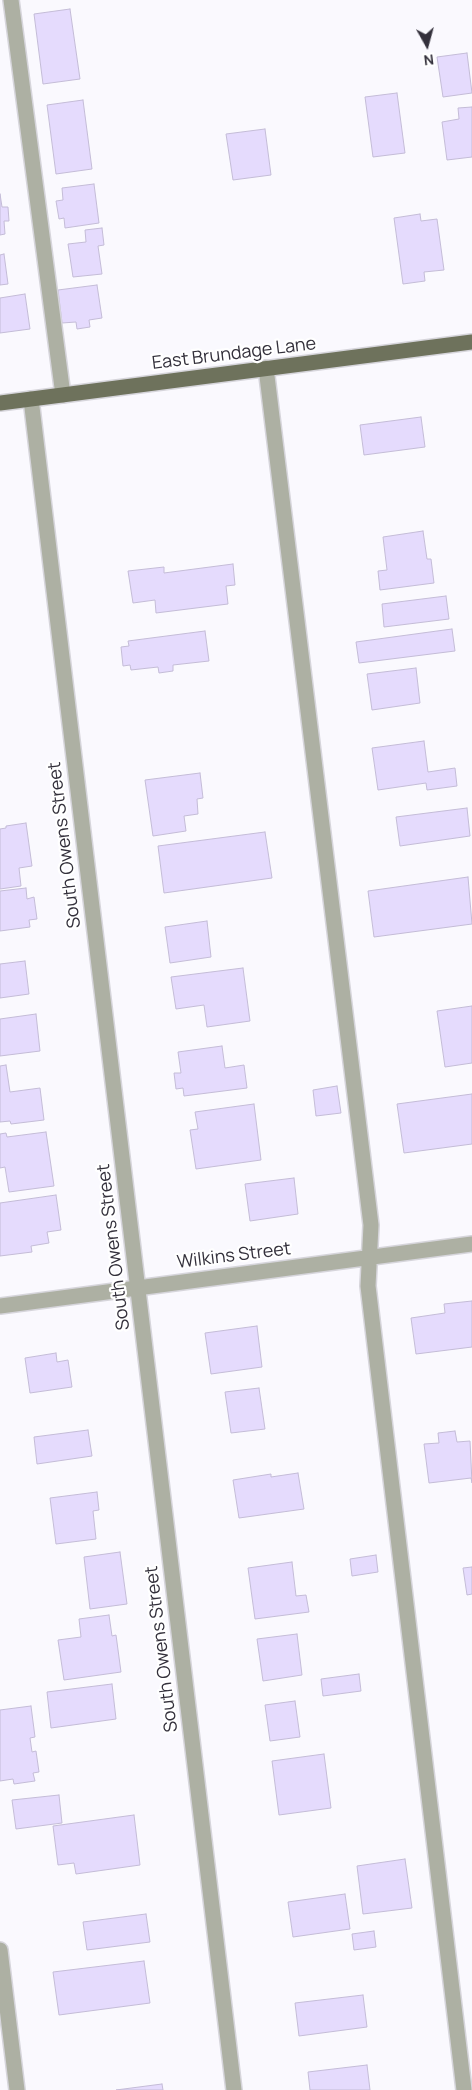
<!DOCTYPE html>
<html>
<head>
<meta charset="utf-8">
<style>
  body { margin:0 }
  #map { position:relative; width:472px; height:2090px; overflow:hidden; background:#faf9fe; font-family:Manrope,sans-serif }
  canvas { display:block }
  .north { position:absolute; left:402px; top:20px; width:50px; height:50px; -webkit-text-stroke:4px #fff; paint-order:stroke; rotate:173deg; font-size:14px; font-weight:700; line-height:20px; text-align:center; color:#33303b }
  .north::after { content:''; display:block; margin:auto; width:18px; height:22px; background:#33303b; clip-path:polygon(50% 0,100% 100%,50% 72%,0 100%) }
</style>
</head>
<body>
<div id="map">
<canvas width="472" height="2090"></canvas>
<div class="north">N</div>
</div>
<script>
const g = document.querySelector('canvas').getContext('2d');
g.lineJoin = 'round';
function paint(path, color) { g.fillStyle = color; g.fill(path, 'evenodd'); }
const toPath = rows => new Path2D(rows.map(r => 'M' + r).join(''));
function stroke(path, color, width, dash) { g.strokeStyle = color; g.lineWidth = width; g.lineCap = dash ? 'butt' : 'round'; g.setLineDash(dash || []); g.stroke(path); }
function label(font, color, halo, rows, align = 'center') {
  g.font = font + ' Manrope,sans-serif'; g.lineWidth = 4.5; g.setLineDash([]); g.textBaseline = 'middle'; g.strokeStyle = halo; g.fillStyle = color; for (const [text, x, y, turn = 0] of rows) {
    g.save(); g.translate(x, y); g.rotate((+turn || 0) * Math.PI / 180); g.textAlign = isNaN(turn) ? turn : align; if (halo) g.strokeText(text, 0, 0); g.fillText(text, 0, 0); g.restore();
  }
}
const building = toPath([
  [70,9,80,79,43,84,34,14,70,9],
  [467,53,472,93,443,97,437,57,467,53],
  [397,93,405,153,373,157,365,97,397,93],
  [83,100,92,169,56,174,47,105,83,100],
  [472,107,472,157,447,160,442,122,459,119,458,108,472,107],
  [265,129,271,175,233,180,226,134,265,129],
  [94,184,99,223,65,228,64,218,59,219,56,201,63,200,62,188,94,184],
  [0,194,2,207,8,207,9,221,4,221,5,234,0,235,0,194],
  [420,214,421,221,437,219,444,270,424,272,425,281,403,284,394,218,420,214],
  [102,228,104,245,98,246,102,274,73,277,68,244,86,242,85,230,102,228],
  [4,254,8,284,0,285,0,255,4,254],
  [97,285,102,318,89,320,90,327,77,329,76,322,62,323,58,290,97,285],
  [25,294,30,329,0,333,0,298,25,294],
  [421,417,425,447,364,455,360,425,421,417],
  [423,531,427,559,431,559,434,583,380,590,378,571,387,570,383,537,423,531],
  [233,564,235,585,226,586,228,604,156,613,155,600,133,603,128,571,164,567,164,573,233,564],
  [446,596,449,619,384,627,382,604,446,596],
  [452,629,455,651,359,663,356,642,452,629],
  [205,631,209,661,173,665,173,671,159,673,158,667,131,670,130,665,123,666,121,647,129,646,128,641,205,631],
  [416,668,420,703,372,710,367,674,416,668],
  [424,741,428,772,455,768,457,786,427,790,426,783,378,790,372,748,424,741],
  [200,773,203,798,197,799,198,814,184,816,186,831,153,836,145,780,200,773],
  [467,808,470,836,400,846,396,817,467,808],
  [26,823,32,866,19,868,21,886,0,889,0,829,6,828,6,826,26,823],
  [265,832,272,878,164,893,158,846,265,832],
  [468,877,472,924,374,937,368,891,468,877],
  [26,888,27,899,34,897,37,919,29,920,30,927,0,931,0,891,26,888],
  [207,921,211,957,170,963,165,927,207,921],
  [25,961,29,994,0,998,0,964,25,961],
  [243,968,250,1021,207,1027,204,1005,176,1009,171,977,243,968],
  [472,1006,472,1063,445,1067,437,1011,472,1006],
  [36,1014,40,1051,0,1056,0,1019,36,1014],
  [222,1046,225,1068,244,1065,247,1088,184,1096,183,1088,176,1089,174,1073,181,1073,178,1052,222,1046],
  [6,1065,10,1092,40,1088,44,1120,11,1124,10,1121,0,1122,0,1066,6,1065],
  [337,1086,341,1113,316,1116,313,1090,337,1086],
  [472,1094,472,1144,404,1153,397,1104,472,1094],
  [254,1104,261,1160,196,1169,190,1130,198,1129,195,1112,254,1104],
  [46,1132,54,1186,9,1192,5,1167,0,1168,0,1134,6,1133,7,1137,46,1132],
  [294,1178,298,1214,250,1221,245,1184,294,1178],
  [56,1195,61,1230,47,1232,49,1243,31,1246,32,1252,0,1256,0,1203,56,1195],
  [472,1301,472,1347,416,1354,411,1318,445,1313,444,1304,472,1301],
  [257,1326,262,1367,211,1374,205,1333,257,1326],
  [56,1353,57,1362,68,1360,72,1387,30,1393,25,1358,56,1353],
  [259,1388,265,1429,231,1433,225,1392,259,1388],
  [88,1430,92,1456,37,1464,34,1437,88,1430],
  [455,1431,457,1442,470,1441,472,1483,471,1478,429,1483,424,1444,439,1443,438,1433,455,1431],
  [298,1473,304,1509,239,1518,233,1480,271,1474,271,1477,298,1473],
  [97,1492,99,1510,93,1511,96,1539,56,1544,50,1498,97,1492],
  [120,1552,127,1604,90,1609,84,1557,120,1552],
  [376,1555,378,1572,352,1576,350,1559,376,1555],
  [292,1562,296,1596,306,1595,309,1612,255,1619,248,1568,292,1562],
  [472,1567,472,1594,467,1595,463,1568,472,1567],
  [109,1615,112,1636,116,1635,121,1672,64,1680,58,1640,81,1637,79,1619,109,1615],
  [297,1634,302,1675,263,1681,257,1639,297,1634],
  [359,1674,361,1691,323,1696,321,1679,359,1674],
  [112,1684,116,1719,51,1728,47,1692,112,1684],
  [295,1701,300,1737,270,1741,265,1705,295,1701],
  [31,1706,35,1737,30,1738,32,1752,36,1751,39,1772,33,1773,35,1781,14,1784,13,1779,0,1781,0,1710,31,1706],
  [324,1754,331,1808,279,1815,272,1761,324,1754],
  [59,1795,62,1823,16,1829,12,1800,59,1795],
  [134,1815,140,1865,76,1874,74,1863,58,1865,53,1826,134,1815],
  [405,1859,412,1908,363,1914,357,1866,405,1859],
  [345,1894,350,1929,293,1937,288,1902,345,1894],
  [146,1914,150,1942,87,1950,83,1922,146,1914],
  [374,1931,376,1947,354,1950,352,1934,374,1931],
  [144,1961,150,2003,59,2015,53,1972,144,1961],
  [363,1995,367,2027,299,2036,295,2003,363,1995],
  [367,2065,370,2090,310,2090,308,2072,367,2065],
  [162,2084,163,2090,116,2090,162,2084]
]);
const minor = toPath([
  [11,0,63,395],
  [266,368,371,1225,368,1286,464,2090],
  [31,399,234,2090],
  [0,1306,472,1244],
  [0,1950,17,2090]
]);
const major = toPath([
  [0,403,472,342]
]);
const streetNames = [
  ["East Brundage Lane",234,354,-7],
  ["South Owens Street",65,845,-97],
  ["South Owens Street",114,1247,-97],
  ["Wilkins Street",234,1256,-7],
  ["South Owens Street",162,1649,-97]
];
paint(building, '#e5dbfd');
stroke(building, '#c4bcd7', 1);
stroke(minor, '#d6d5db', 18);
stroke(major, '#d6d5db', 18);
stroke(minor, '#adb0a3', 15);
stroke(major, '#6e725c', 15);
label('18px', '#33303b', '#fff', streetNames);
</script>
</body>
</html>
